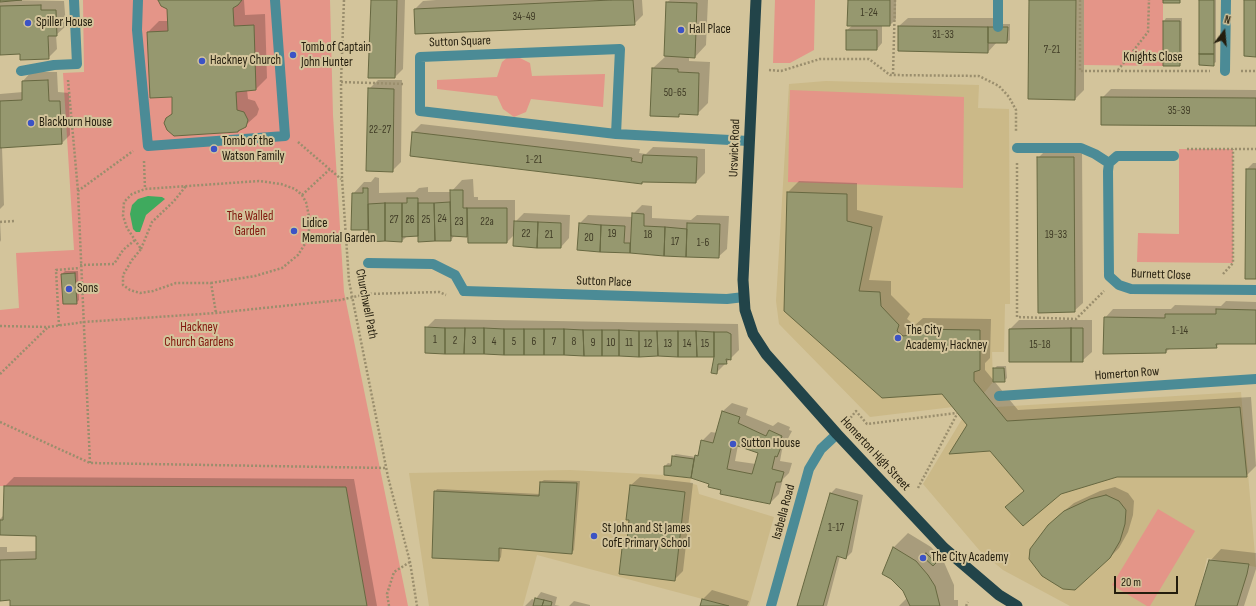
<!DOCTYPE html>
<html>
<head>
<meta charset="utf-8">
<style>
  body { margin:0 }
  #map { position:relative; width:1256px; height:606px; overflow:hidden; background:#d3c49b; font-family:"Sofia Sans Condensed",sans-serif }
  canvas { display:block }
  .north { position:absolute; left:1204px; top:12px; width:40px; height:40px; -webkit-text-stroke:3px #d3c49b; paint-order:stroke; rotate:16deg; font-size:11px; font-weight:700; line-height:16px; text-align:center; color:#231d0d }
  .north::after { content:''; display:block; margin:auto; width:14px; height:18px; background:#231d0d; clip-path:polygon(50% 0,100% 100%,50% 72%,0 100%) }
  .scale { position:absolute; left:1114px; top:576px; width:64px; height:18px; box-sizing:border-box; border:2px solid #231d0d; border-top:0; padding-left:5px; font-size:12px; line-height:14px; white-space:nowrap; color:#231d0d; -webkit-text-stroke:3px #d3c49b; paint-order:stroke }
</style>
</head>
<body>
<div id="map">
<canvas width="1256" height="606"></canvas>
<div class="north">N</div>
<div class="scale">20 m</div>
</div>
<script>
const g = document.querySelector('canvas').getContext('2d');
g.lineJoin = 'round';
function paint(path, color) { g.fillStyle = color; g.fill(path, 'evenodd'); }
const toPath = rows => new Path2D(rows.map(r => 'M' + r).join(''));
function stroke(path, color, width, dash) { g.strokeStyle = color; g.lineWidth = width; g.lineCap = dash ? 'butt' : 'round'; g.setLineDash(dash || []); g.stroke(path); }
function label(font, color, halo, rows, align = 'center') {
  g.font = font + ' "Sofia Sans Condensed",sans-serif'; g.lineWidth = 4; g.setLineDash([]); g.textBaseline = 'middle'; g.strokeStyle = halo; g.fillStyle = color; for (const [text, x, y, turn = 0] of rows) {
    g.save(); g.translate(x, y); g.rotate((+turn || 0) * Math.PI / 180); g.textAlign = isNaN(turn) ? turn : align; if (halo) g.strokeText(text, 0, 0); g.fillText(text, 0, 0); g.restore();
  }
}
const built = toPath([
  [826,81,979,85,978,108,1009,109,1010,304,1005,304,1004,352,992,352,993,382,984,393,996,407,1241,392,1256,567,1207,558,1196,606,1070,606,1003,570,980,551,923,484,962,419,953,407,870,417,779,324,776,301,789,84],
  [570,470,664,475,691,478,690,483,697,485,699,494,774,517,749,606,729,606,537,555,523,606,429,606,409,473]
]);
const green = toPath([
  [83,0,330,0,333,115,344,292,408,606,367,606,346,487,0,486,0,310,19,308,16,253,74,250,63,73,84,72],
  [775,0,815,0,814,50,790,63,773,63],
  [1084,0,1163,0,1163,66,1084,65],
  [516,56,530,63,532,76,605,74,603,107,531,99,526,112,514,117,503,109,497,96,437,89,437,80,497,77,502,62,508,57],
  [790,90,964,97,963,188,788,182],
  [1179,149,1233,149,1233,263,1137,262,1138,233,1179,234],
  [1158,509,1195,531,1150,606,1147,606,1112,585]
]);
const water = toPath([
  [148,196,162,197,165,199,146,215,140,232,136,232,133,229,130,214,132,205,138,199]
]);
const shadow = toPath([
  [0,0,64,1,66,26,56,35,57,49,48,58,21,53,0,54],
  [159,0,244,0,245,15,265,14,267,78,256,89,247,90,248,99,255,101,259,109,257,115,238,132,167,119,173,112,173,96,148,32,159,21,168,21,168,8],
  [372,0,405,0,403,69,395,77],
  [436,0,642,0,643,15,634,24,415,9,423,1],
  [670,0,708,0,706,45,695,57,689,56,689,61,710,62,708,103,697,114,681,113,678,116,653,68,665,57,667,2],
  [849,0,896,0,896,19,890,25,882,25,882,43,877,49,847,30,853,25],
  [1030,0,1084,0,1084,90,1075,99],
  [1200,0,1216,0,1216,62,1213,64],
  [908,18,997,18,997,24,1010,24,1010,40,1007,42,997,42,988,52,899,26],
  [1166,18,1182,18,1182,62,1179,65,1164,21],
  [31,72,57,72,58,92,69,93,70,135,62,143,2,147,4,205,0,209,0,94,23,92,23,81],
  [378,80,402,80,401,162,392,171,369,89],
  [1111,89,1256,90,1256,125,1102,98],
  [421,124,640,149,639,153,646,154,653,147,705,149,705,173,696,182,643,181,641,183,413,132],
  [1047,149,1082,149,1083,303,1074,311,1038,158],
  [1253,163,1256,163,1256,278,1247,169],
  [375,177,379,178,379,193,415,192,419,188,428,187,428,192,451,192,462,180,473,179,474,197,478,197,478,200,515,200,515,222,524,213,570,215,569,238,561,247,515,234,507,242,469,234,455,235,451,240,419,235,407,236,402,241,369,229,352,229,353,194,364,182,371,182],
  [799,181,857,183,857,210,883,216,869,280,891,281,891,295,910,314,907,319,915,325,923,318,991,319,990,358,985,363,985,370,1018,410,1251,397,1256,466,1246,476,1117,476,1025,491,943,393,882,397,788,192],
  [642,205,652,206,652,218,691,220,697,215,729,216,727,249,718,257,578,250,579,224,588,215,633,217,633,214],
  [0,220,1,240,0,242],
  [65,271,78,271,79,300,76,303,62,274],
  [1226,301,1256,302,1256,343,1220,343,1216,347,1170,348,1166,352,1104,353,1105,318,1113,309,1171,309,1175,305,1221,306],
  [435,319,738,324,739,350,717,372,715,356,426,328],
  [1019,320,1092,320,1092,352,1083,360,1010,361,1010,329],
  [997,366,1006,366,1007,378,1004,381,994,369],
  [732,403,748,408,746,415,773,426,778,422,790,427,789,430,792,431,782,450,780,461,792,463,789,473,783,479,779,494,770,503,723,489,665,466,668,463,672,464,673,456,676,454,696,457,700,451,702,441,711,432,717,433,723,411],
  [738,445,759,453,756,464,735,461],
  [14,477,354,479,377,606,11,606,11,599,0,600,0,547,7,547,7,552,37,551,37,535,0,534,0,519,4,515,5,486],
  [640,477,693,483,683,571,674,580,624,541,628,537,631,485],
  [544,480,580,481,574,550,571,553,502,548,501,557,499,560,435,492,437,489,540,494,541,482],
  [1115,487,1128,493,1134,501,1133,515,1128,532,1119,548,1110,557,1058,516,1074,503,1100,491],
  [836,488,863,495,852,552,846,558,840,556,827,606,797,606,831,493],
  [908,533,931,547,943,560,954,585,954,600,958,600,958,606,899,606,907,598,904,590,891,578,883,574,894,547],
  [1221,549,1256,553,1256,569,1244,606,1197,606,1210,561],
  [712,590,749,601,747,606,701,606,703,599],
  [541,592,557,597,555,605,560,606,525,606,532,599,535,600],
  [574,601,590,605,590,606,569,606]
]);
const building = toPath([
  [0,0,22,0,0,2,0,0],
  [158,0,242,0,238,5,233,8,234,26,254,25,256,90,236,92,237,110,244,112,248,120,246,127,238,131,238,132,174,136,167,130,164,123,166,118,172,114,172,97,150,98,147,32,168,31,167,9,161,6,158,0],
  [371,0,397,0,395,78,368,78,371,0],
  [611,0,633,0,635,25,415,34,414,9,611,0],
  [848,0,890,0,890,26,847,26,848,0],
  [1029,0,1076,0,1075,100,1028,99,1029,0],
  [1163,0,1180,0,1180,3,1163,3,1163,0],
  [1199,0,1214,0,1214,54,1199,54,1199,0],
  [1244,0,1256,0,1256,57,1244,56,1244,0],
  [666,2,697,3,695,58,664,56,666,2],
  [41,5,41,10,56,10,57,36,48,36,49,59,20,60,20,54,0,55,0,6,41,5],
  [1163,21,1180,21,1180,66,1163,66,1163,21],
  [898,26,988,27,988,53,898,51,898,26],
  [988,27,1008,27,1007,43,988,43,988,27],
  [846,30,877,30,877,50,846,50,846,30],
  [1199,54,1214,54,1214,66,1199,65,1199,54],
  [652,68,678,69,678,72,699,73,698,115,679,114,679,117,650,116,652,68],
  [48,80,49,101,60,101,62,144,0,148,0,101,22,100,22,81,48,80],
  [368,88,394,89,393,172,366,171,368,88],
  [1101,97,1256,98,1256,126,1101,125,1101,97],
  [412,132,632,158,631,161,642,163,643,155,697,157,696,183,642,182,642,184,410,156,412,132],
  [1037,157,1074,157,1075,312,1038,313,1037,157],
  [1246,169,1256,169,1256,279,1245,279,1246,169],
  [363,188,368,188,368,230,351,230,352,193,363,193,363,188],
  [450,190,463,190,463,208,467,208,467,237,451,236,450,190],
  [787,192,847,194,847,221,872,227,859,291,880,292,881,306,899,325,897,331,903,336,911,335,911,329,980,330,980,370,974,372,974,381,1007,421,1240,407,1247,477,1117,477,1061,494,1023,526,1005,507,1024,491,990,451,949,454,967,425,942,394,882,398,784,311,787,192],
  [407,198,418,198,418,236,402,237,402,203,407,203,407,198],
  [450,202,451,241,435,241,434,203,450,202],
  [385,203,402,203,402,242,385,241,385,203],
  [385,203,385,241,369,242,368,204,385,203],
  [418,203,434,203,435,241,418,242,418,203],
  [467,208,507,208,507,243,468,243,467,208],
  [632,213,644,214,644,226,665,227,664,256,630,253,632,213],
  [514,221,538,222,537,248,513,246,514,221],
  [538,222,561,223,561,248,537,248,538,222],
  [579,223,601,225,600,252,577,250,579,223],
  [687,223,720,224,719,258,686,257,687,223],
  [601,225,625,226,624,243,630,243,630,253,600,252,601,225],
  [665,227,687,229,686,257,664,256,665,227],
  [75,273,77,304,63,304,61,274,75,273],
  [1216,309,1256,310,1256,344,1216,344,1217,348,1166,349,1166,353,1103,354,1104,317,1165,318,1165,314,1216,314,1216,309],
  [425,327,445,328,445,354,425,353,425,327],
  [445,328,465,328,464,354,445,354,445,328],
  [465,328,484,328,484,354,464,354,465,328],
  [484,328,504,329,504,355,484,354,484,328],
  [1071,328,1071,362,1009,362,1009,329,1071,328],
  [1071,328,1083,328,1083,362,1071,362,1071,328],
  [504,329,524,329,524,355,504,355,504,329],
  [524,329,544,329,544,355,524,355,524,329],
  [544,329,564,329,564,355,544,355,544,329],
  [564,329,583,330,584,356,564,355,564,329],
  [583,330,602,330,602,356,584,356,583,330],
  [602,330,619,330,619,356,602,356,602,330],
  [619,330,639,331,639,357,619,356,619,330],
  [639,331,657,331,658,356,639,357,639,331],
  [657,331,678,331,678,357,658,356,657,331],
  [678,331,696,331,697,357,678,357,678,331],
  [696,331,714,332,714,357,697,357,696,331],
  [714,332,727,332,731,334,731,360,726,359,727,364,718,364,717,374,711,373,714,357,714,332],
  [993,368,1004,368,1005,382,993,382,993,368],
  [722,411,740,417,738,423,766,436,769,430,782,436,781,439,784,440,777,457,775,456,772,469,784,472,781,482,776,482,770,504,720,494,721,490,708,487,709,484,691,478,695,455,698,456,701,440,713,443,722,411],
  [732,444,758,453,752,474,727,469,732,444],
  [672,456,694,459,691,478,664,475,664,466,671,466,672,456],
  [540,482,577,483,572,554,499,548,499,561,432,558,434,491,539,496,540,482],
  [630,485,685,492,675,581,619,574,623,540,627,541,629,520,626,520,630,485],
  [4,486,346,487,367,606,10,606,10,600,0,601,0,560,36,559,36,536,0,535,0,520,3,520,4,486],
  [830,493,858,501,846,559,837,556,823,606,797,606,830,493],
  [1106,495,1119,501,1126,510,1125,524,1120,541,1110,558,1075,590,1063,589,1042,576,1029,559,1030,549,1048,525,1064,511,1090,499,1106,495],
  [893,547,916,561,928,575,935,586,940,606,910,606,903,591,891,579,882,574,893,547],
  [926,553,936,563,933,566,922,556,926,553],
  [1209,560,1249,564,1247,574,1237,606,1195,606,1209,560],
  [535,598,544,600,542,606,533,606,535,598],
  [702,599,729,606,700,606,702,599],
  [544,600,552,602,551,606,542,606,544,600]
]);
const path = toPath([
  [344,0,341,82,342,179,349,281,388,477,410,562,417,606],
  [1080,0,1080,71,1210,71],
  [769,70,781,71,820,59,869,59,890,75,979,76,999,86,1009,97,1016,110,1016,132],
  [1118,70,1148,32,1149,0],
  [1241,71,1256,71],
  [893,74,895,0],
  [68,80,78,191],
  [341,82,404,84],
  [298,142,341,179],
  [1187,149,1256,149],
  [144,161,145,189],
  [1017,163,1017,317,1076,319,1104,291],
  [302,195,330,169],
  [0,222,15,221],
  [141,249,152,222,174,201,186,186],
  [80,265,114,264,123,250,135,240],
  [1223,274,1233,263,1233,149],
  [211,283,255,276,282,268,298,255,308,239,310,221,306,202,302,195,295,189,281,184,259,181,145,189,132,194,124,202,123,216,127,228,141,249,132,260,123,275,123,285,130,290,140,293,153,291,176,283,211,283,216,313],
  [0,326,48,327,84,322,216,313,340,300,367,294,439,292,446,295],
  [59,326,56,270,80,268],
  [0,374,47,328],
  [848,421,856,411,867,424,957,413],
  [0,422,90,463,387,468],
  [90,463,78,191,133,151],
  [918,488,957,414],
  [389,606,387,594,394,572,410,562],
  [966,606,968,602]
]);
const service = toPath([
  [138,0,137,30,148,146,285,136,275,0],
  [998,27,998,0],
  [21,71,54,65,77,64,74,0],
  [368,263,433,264,455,275,464,291]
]);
const minor = toPath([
  [1225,71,1226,0],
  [616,134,620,49,420,57,420,111,616,134,749,141],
  [1017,148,1081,148,1095,154,1109,163],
  [1174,156,1117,156,1109,163,1108,171,1109,276,1119,285,1131,289,1256,290],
  [464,291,727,299,744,297],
  [999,396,1256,379],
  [771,606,809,469,821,449,837,434]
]);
const trunk = toPath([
  [756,0,743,280,745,310,753,334,766,354,837,434,944,548,999,595,1017,606]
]);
const markers = [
  [28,23,4,"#3c53c5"],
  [681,30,4,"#3c53c5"],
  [293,55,4,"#3c53c5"],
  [202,61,4,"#3c53c5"],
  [31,123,4,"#3c53c5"],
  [214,149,4,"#3c53c5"],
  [294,231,4,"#3c53c5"],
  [69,289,4,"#3c53c5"],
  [898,338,4,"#3c53c5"],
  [733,444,4,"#3c53c5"],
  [594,536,4,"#3c53c5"],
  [923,558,4,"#3c53c5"]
];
const numberNames = [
  ["1-24",869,13],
  ["34-49",524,17],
  ["31-33",943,35],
  ["7-21",1052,50],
  ["50-65",675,93],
  ["35-39",1179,111],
  ["22-27",380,130],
  ["1-21",534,160],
  ["24",442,219],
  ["27",394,220],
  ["26",410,220],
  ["25",426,220],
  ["23",459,222],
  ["22a",487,222],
  ["22",526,234],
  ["19",612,234],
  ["21",549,235],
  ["18",648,235],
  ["19-33",1056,235],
  ["20",589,238],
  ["17",675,242],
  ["1-6",703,243],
  ["1-14",1180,331],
  ["1",435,340],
  ["2",455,341],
  ["3",474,341],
  ["4",494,342],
  ["5",514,342],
  ["6",534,342],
  ["7",554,342],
  ["8",574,342],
  ["9",593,343],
  ["10",611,343],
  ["11",629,343],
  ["12",648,344],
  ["13",668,344],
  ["14",687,344],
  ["15",705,344],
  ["15-18",1040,345],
  ["1-17",836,528]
];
const poiNames = [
  ["Spiller House",36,23],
  ["Hall Place",689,30],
  ["Tomb of Captain",301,48],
  ["John Hunter",301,63],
  ["Hackney Church",210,61],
  ["Blackburn House",39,123],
  ["Tomb of the",222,142],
  ["Watson Family",222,157],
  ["Lidice",302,224],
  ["Memorial Garden",302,239],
  ["Sons",77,289],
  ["The City",906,331],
  ["Academy, Hackney",906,346],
  ["Sutton House",741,444],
  ["St John and St James",602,529],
  ["CofE Primary School",602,544],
  ["The City Academy",931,558]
];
const streetNames = [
  ["Sutton Square",460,42,-2],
  ["Knights Close",1153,58],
  ["Urswick Road",735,148,-88],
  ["Burnett Close",1161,275,2],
  ["Sutton Place",604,282,2],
  ["Churchwell Path",366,304,79],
  ["Homerton Row",1127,374,-4],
  ["Homerton High Street",875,454,47],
  ["Isabella Road",784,512,-75]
];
const parkNames = [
  ["The Walled",250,217],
  ["Garden",250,232],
  ["Hackney",199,328],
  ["Church Gardens",199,343]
];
paint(built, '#cbb988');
paint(green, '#e49588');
paint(water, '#3faa5e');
paint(shadow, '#0003');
paint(building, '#96986f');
stroke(building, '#676841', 1);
stroke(path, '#9a8e6d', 2.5, [2, 2]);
stroke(service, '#4b8b96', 10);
stroke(minor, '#4b8b96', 10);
stroke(trunk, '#224449', 11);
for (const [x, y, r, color] of markers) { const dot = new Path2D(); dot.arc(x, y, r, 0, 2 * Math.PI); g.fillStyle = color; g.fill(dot); stroke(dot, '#d3c49b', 1.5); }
label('11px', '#403c26', null, numberNames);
label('13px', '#231d0d', '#d3c49b', poiNames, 'left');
label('13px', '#231d0d', '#d3c49b', streetNames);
label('13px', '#81160d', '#d3c49b', parkNames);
</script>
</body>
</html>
